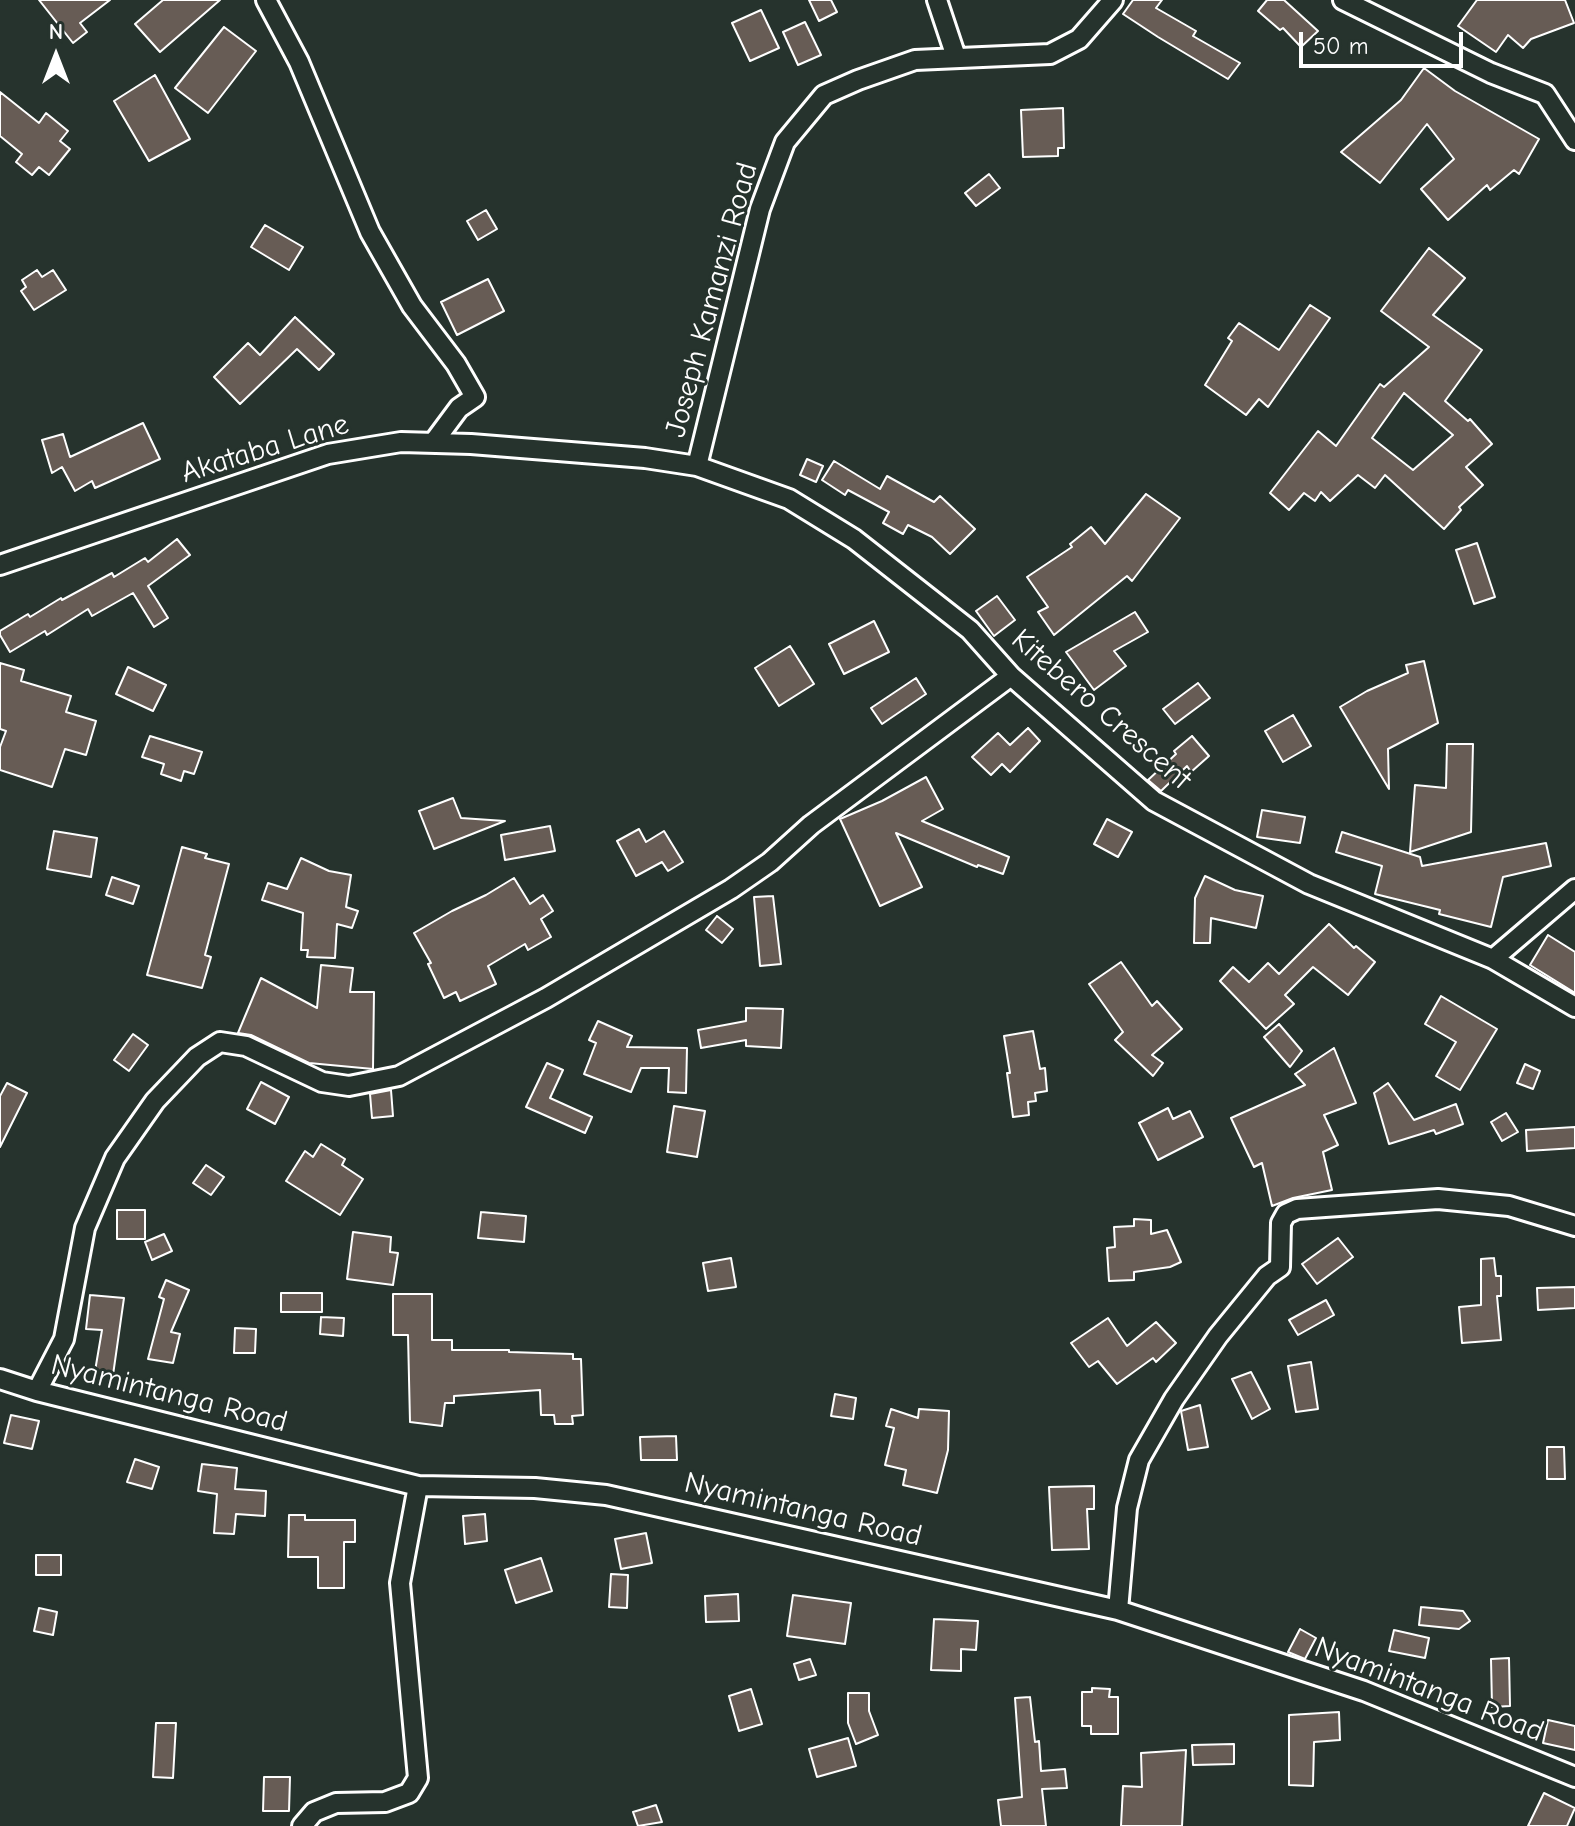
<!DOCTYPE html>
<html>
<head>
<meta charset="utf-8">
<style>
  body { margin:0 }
  #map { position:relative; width:1575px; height:1826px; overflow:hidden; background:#26332d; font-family:"Comic Neue",sans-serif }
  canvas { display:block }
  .north { position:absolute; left:16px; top:16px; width:80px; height:80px; -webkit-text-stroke:6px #26332d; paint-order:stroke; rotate:0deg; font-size:22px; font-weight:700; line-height:32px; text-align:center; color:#fff }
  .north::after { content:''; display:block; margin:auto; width:28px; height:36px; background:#fff; clip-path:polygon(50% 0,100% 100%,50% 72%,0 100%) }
  .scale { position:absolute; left:1299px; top:32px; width:164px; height:36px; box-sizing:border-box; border:4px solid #fff; border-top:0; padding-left:10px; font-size:24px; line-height:28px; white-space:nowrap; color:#fff; -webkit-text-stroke:6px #26332d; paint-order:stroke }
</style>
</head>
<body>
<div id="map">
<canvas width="1575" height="1826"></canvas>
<div class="north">N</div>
<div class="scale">50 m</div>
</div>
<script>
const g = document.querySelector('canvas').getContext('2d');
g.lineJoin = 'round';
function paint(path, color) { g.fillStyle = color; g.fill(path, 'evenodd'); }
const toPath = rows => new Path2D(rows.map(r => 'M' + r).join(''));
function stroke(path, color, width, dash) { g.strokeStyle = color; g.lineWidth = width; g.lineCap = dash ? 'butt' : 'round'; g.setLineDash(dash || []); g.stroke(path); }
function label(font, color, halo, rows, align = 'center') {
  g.font = font + ' "Comic Neue",sans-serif'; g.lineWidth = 6; g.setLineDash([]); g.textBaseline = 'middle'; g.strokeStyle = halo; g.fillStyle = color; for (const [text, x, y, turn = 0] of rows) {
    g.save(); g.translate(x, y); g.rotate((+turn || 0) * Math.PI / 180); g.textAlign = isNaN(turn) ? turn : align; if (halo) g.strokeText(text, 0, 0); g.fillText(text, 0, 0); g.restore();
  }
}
const building = toPath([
  [39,0,110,0,80,23,87,32,73,43,39,0],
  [163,0,220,0,160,52,135,24,163,0],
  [809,0,831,0,837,12,819,21,809,0],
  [1133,0,1162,0,1156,8,1196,31,1193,36,1240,63,1228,79,1158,37,1123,14,1133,0],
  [1267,0,1284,0,1318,31,1301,47,1283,28,1280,30,1258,11,1267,0],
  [1477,0,1565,0,1574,23,1531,39,1523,48,1508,35,1496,52,1458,26,1477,0],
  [761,10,779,48,750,61,732,23,761,10],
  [805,22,821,55,798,65,783,32,805,22],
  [224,27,256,51,208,113,175,88,224,27],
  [1424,68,1455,91,1539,139,1519,174,1514,170,1490,190,1487,185,1448,220,1421,189,1454,159,1427,124,1380,183,1341,152,1401,100,1424,68],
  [155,75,190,139,149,161,114,101,155,75],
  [0,92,39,123,46,113,68,131,60,141,70,149,49,175,39,167,32,175,16,162,22,154,0,136,0,92],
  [1063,108,1064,148,1058,148,1058,156,1023,157,1021,110,1063,108],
  [989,174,1000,188,976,206,965,193,989,174],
  [486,210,497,229,478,240,467,221,486,210],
  [265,225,303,247,289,270,251,247,265,225],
  [1429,248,1465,278,1433,315,1482,350,1445,401,1468,421,1470,419,1492,444,1466,467,1483,485,1459,507,1461,510,1444,529,1385,475,1375,488,1358,475,1330,501,1321,492,1315,501,1304,493,1289,510,1270,493,1318,431,1336,446,1380,384,1384,387,1429,347,1381,311,1429,248],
  [1404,393,1453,435,1413,470,1372,438,1404,393],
  [37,270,42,277,53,270,66,290,34,310,21,291,26,287,22,280,37,270],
  [488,279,504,311,457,335,441,302,488,279],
  [1310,305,1330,318,1268,407,1259,399,1246,415,1205,385,1232,341,1228,338,1239,323,1279,350,1310,305],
  [295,317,334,354,319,370,297,349,240,404,214,377,248,343,260,355,295,317],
  [143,423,160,459,95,488,92,481,75,491,62,467,52,473,42,440,63,434,70,457,143,423],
  [807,459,823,466,816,482,800,475,807,459],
  [834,461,880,489,887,476,934,502,940,496,975,529,950,554,932,537,908,525,903,534,883,523,889,512,848,490,845,495,822,480,834,461],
  [1146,494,1180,518,1132,581,1127,576,1054,635,1038,612,1048,607,1027,577,1072,547,1070,544,1091,527,1105,544,1146,494],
  [177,539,190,555,148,586,168,618,154,627,133,593,92,616,88,609,47,635,45,631,10,652,0,635,0,631,28,614,30,617,61,598,62,600,112,573,114,577,145,558,148,562,177,539],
  [1477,543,1495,597,1474,604,1456,550,1477,543],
  [997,596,1015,620,994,636,976,611,997,596],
  [1135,612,1148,632,1114,651,1126,666,1094,690,1066,652,1135,612],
  [874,621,889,652,844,674,829,644,874,621],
  [790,646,814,684,779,706,755,668,790,646],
  [1424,661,1438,723,1388,749,1389,789,1340,707,1367,691,1408,673,1406,665,1424,661],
  [0,663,24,670,21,681,71,696,66,712,96,721,86,755,65,749,52,787,0,770,0,747,6,731,0,729,0,663],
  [128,667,166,685,153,711,116,694,128,667],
  [916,678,926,694,882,724,871,708,916,678],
  [1198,683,1210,698,1175,724,1163,709,1198,683],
  [1293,715,1311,746,1283,762,1265,731,1293,715],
  [1028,728,1040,741,1010,772,1002,764,991,775,972,757,998,733,1010,745,1028,728],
  [150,736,202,752,194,774,184,771,181,781,161,774,164,764,142,757,150,736],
  [1192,736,1209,756,1191,772,1187,766,1161,791,1148,780,1176,754,1174,751,1192,736],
  [1447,744,1473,744,1471,832,1410,852,1415,785,1446,788,1447,744],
  [926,777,943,809,922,821,1009,857,1003,874,978,865,977,867,896,833,922,887,880,906,840,819,882,801,926,777],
  [453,798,461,818,505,821,434,849,419,811,453,798],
  [1262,810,1305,817,1300,843,1257,837,1262,810],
  [1107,819,1132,832,1118,857,1094,844,1107,819],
  [550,826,555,851,505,860,501,835,550,826],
  [639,829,646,842,664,831,683,862,668,871,662,862,636,876,617,841,639,829],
  [54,831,97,838,91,877,47,869,54,831],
  [1342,832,1420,857,1422,866,1546,843,1551,866,1503,877,1491,927,1439,914,1440,910,1375,894,1382,866,1336,852,1342,832],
  [182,847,207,854,205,858,229,864,205,955,211,957,202,988,147,975,182,847],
  [301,858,329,871,351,875,346,907,358,911,352,928,337,924,335,958,307,957,308,950,301,950,303,913,262,900,268,883,287,889,301,858],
  [1205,876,1235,890,1263,896,1256,928,1211,918,1210,943,1194,943,1195,898,1205,876],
  [112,877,139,886,133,904,106,895,112,877],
  [514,878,530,904,543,895,553,911,541,919,551,937,528,950,525,944,488,966,496,984,460,1001,456,992,444,998,428,964,431,963,414,933,452,911,486,895,514,878],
  [773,896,781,964,760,966,754,897,773,896],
  [717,916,733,929,722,943,706,930,717,916],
  [1329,924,1354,948,1356,946,1375,962,1348,995,1313,967,1285,995,1294,1004,1266,1029,1220,981,1233,967,1249,982,1268,963,1279,974,1329,924],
  [1548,935,1575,952,1575,993,1530,965,1548,935],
  [1121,962,1152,1006,1157,1001,1182,1029,1152,1055,1163,1063,1153,1076,1115,1040,1123,1032,1089,984,1121,962],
  [321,965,353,968,350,992,374,992,373,1069,309,1063,251,1035,238,1033,261,978,317,1008,321,965],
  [1441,996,1497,1029,1460,1090,1436,1076,1456,1042,1425,1024,1441,996],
  [746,1008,783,1009,781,1048,746,1046,746,1040,701,1048,698,1030,746,1021,746,1008],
  [598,1021,632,1036,627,1047,687,1048,686,1093,668,1092,669,1068,641,1068,631,1092,584,1074,596,1043,589,1040,598,1021],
  [1279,1024,1302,1051,1290,1067,1264,1037,1279,1024],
  [1033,1031,1040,1069,1045,1068,1047,1091,1035,1093,1036,1101,1028,1102,1029,1115,1013,1117,1007,1073,1010,1073,1004,1036,1033,1031],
  [133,1034,148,1045,129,1071,114,1060,133,1034],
  [1334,1048,1356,1103,1324,1115,1338,1145,1323,1152,1332,1190,1293,1198,1272,1206,1262,1163,1254,1167,1231,1118,1305,1085,1295,1074,1334,1048],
  [547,1063,563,1070,550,1098,592,1117,585,1133,526,1107,547,1063],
  [1525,1064,1540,1071,1533,1089,1517,1083,1525,1064],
  [261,1082,289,1097,275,1124,247,1109,261,1082],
  [7,1083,27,1093,0,1147,0,1096,7,1083],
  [1388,1083,1414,1120,1456,1104,1463,1124,1436,1134,1434,1130,1389,1144,1374,1093,1388,1083],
  [391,1090,393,1116,372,1118,370,1094,391,1090],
  [674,1106,705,1111,697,1157,667,1152,674,1106],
  [1168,1108,1173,1119,1190,1111,1203,1137,1158,1160,1139,1123,1168,1108],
  [1506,1113,1518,1132,1502,1141,1491,1122,1506,1113],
  [1575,1127,1575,1148,1527,1151,1526,1130,1575,1127],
  [321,1144,345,1159,342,1165,363,1179,340,1215,286,1181,305,1151,313,1157,321,1144],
  [206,1165,224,1177,211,1195,193,1183,206,1165],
  [117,1210,145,1210,145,1239,117,1239,117,1210],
  [481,1212,526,1216,524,1242,478,1238,481,1212],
  [1134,1219,1151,1220,1151,1234,1167,1230,1181,1262,1170,1267,1134,1272,1134,1280,1109,1281,1107,1248,1115,1247,1114,1227,1134,1226,1134,1219],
  [353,1232,391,1237,390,1252,398,1253,393,1285,347,1279,353,1232],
  [164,1234,172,1251,152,1260,145,1242,164,1234],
  [1338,1238,1353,1257,1317,1284,1302,1264,1338,1238],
  [731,1258,736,1287,708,1291,703,1263,731,1258],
  [1494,1258,1496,1276,1501,1276,1501,1296,1497,1296,1501,1340,1462,1343,1459,1307,1481,1305,1481,1259,1494,1258],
  [166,1280,189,1290,171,1332,180,1334,173,1363,148,1359,164,1299,159,1297,166,1280],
  [1575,1287,1575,1308,1538,1310,1537,1288,1575,1287],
  [281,1293,322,1293,322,1312,281,1312,281,1293],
  [393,1294,432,1294,432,1340,452,1340,452,1350,509,1350,509,1352,573,1354,573,1359,581,1359,583,1415,572,1416,573,1424,555,1424,554,1415,541,1415,540,1390,454,1396,454,1403,445,1403,442,1426,410,1422,408,1335,393,1335,393,1294],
  [90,1295,124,1298,113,1375,95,1371,102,1330,86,1329,90,1295],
  [1326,1300,1334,1315,1298,1335,1289,1320,1326,1300],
  [321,1317,344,1318,343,1336,320,1334,321,1317],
  [1108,1318,1127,1346,1156,1322,1176,1343,1156,1362,1153,1358,1117,1384,1098,1361,1089,1367,1071,1343,1108,1318],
  [235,1328,256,1329,255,1353,234,1353,235,1328],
  [1311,1362,1318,1409,1296,1412,1288,1366,1311,1362],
  [1251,1372,1270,1409,1252,1419,1232,1379,1251,1372],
  [835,1394,856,1398,853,1419,831,1416,835,1394],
  [1200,1405,1208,1447,1188,1450,1181,1411,1200,1405],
  [891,1409,918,1418,919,1409,949,1411,948,1450,937,1493,903,1485,906,1470,885,1465,894,1428,886,1426,891,1409],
  [11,1415,39,1421,32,1449,4,1443,11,1415],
  [676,1436,677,1460,641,1460,640,1437,676,1436],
  [1547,1447,1564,1447,1565,1479,1547,1479,1547,1447],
  [135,1459,159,1467,152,1489,127,1482,135,1459],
  [202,1464,237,1468,235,1489,266,1491,265,1516,236,1514,234,1534,214,1533,217,1494,198,1491,202,1464],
  [1094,1486,1094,1509,1087,1509,1089,1549,1052,1550,1049,1487,1094,1486],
  [485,1514,487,1541,465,1544,463,1516,485,1514],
  [289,1515,305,1515,305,1520,355,1520,355,1542,344,1542,344,1588,318,1588,318,1557,288,1557,289,1515],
  [646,1533,652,1563,621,1569,615,1539,646,1533],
  [36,1555,61,1555,61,1575,36,1575,36,1555],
  [541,1558,552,1591,516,1603,505,1570,541,1558],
  [611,1574,628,1575,627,1608,609,1607,611,1574],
  [738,1594,739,1621,706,1622,705,1596,738,1594],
  [793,1595,851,1603,845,1644,787,1636,793,1595],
  [1421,1607,1463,1611,1470,1621,1459,1629,1419,1625,1421,1607],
  [39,1608,57,1612,53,1635,34,1631,39,1608],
  [934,1619,978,1621,976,1650,961,1649,961,1671,931,1670,934,1619],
  [1300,1629,1316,1638,1305,1659,1288,1652,1300,1629],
  [1394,1630,1429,1638,1425,1658,1389,1651,1394,1630],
  [1509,1658,1510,1706,1492,1707,1491,1659,1509,1658],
  [810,1659,816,1675,799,1680,794,1664,810,1659],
  [1092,1688,1110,1689,1109,1697,1118,1697,1118,1734,1091,1734,1091,1726,1082,1726,1082,1692,1092,1692,1092,1688],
  [751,1689,762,1724,739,1731,729,1696,751,1689],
  [848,1693,869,1693,869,1711,878,1735,856,1744,848,1723,848,1693],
  [1030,1697,1035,1742,1039,1741,1041,1771,1065,1769,1067,1788,1042,1789,1046,1826,1001,1826,998,1800,1022,1797,1015,1698,1030,1697],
  [1339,1712,1340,1740,1314,1742,1313,1786,1289,1785,1289,1715,1339,1712],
  [1548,1720,1575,1726,1575,1750,1543,1743,1548,1720],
  [156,1723,176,1723,173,1778,153,1777,156,1723],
  [848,1738,856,1766,817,1777,809,1749,848,1738],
  [1234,1744,1234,1764,1193,1765,1192,1745,1234,1744],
  [1186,1750,1182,1826,1121,1826,1123,1786,1142,1787,1141,1753,1186,1750],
  [264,1777,290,1777,289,1811,263,1811,264,1777],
  [1544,1793,1575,1808,1567,1826,1528,1826,1544,1793],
  [656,1805,662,1822,638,1826,633,1812,656,1805]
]);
const minor = toPath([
  [266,0,299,62,370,232,412,306,456,364,475,397,459,408,433,443],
  [937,0,956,57],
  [1343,0,1491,73,1545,94,1575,140],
  [697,466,760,209,785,142,824,95,858,80,915,60,1050,54,1079,39,1113,0],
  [0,565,328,454,401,442,471,444,645,458,697,466,789,499,854,539,970,630,1011,676,1154,801,1309,884,1493,959,1575,1007],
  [1493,959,1575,889],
  [0,1379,37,1391,418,1486,535,1488,606,1495,1118,1610,1364,1691,1575,1777],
  [37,1391,64,1339,85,1228,115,1158,155,1101,197,1057,220,1042,246,1046,322,1082,349,1086,399,1076,546,998,731,889,770,862,811,825,1011,676],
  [1118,1610,1127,1508,1139,1460,1174,1399,1218,1336,1267,1276,1280,1267,1281,1223,1286,1214,1297,1209,1438,1199,1509,1206,1575,1226],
  [302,1826,314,1812,336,1803,385,1802,409,1793,418,1778,400,1583,418,1486]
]);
const streetNames = [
  ["Joseph Kamanzi Road",712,300,-75],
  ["Akataba Lane",265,449,-17],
  ["Kitebero Crescent",1101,710,41],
  ["Nyamintanga Road",169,1394,14],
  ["Nyamintanga Road",803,1510,13],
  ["Nyamintanga Road",1429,1690,21]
];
paint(building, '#675c55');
stroke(building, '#fff', 2);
stroke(minor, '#fff', 24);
stroke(minor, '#26332d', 18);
label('30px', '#fff', '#26332d', streetNames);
</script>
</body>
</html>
